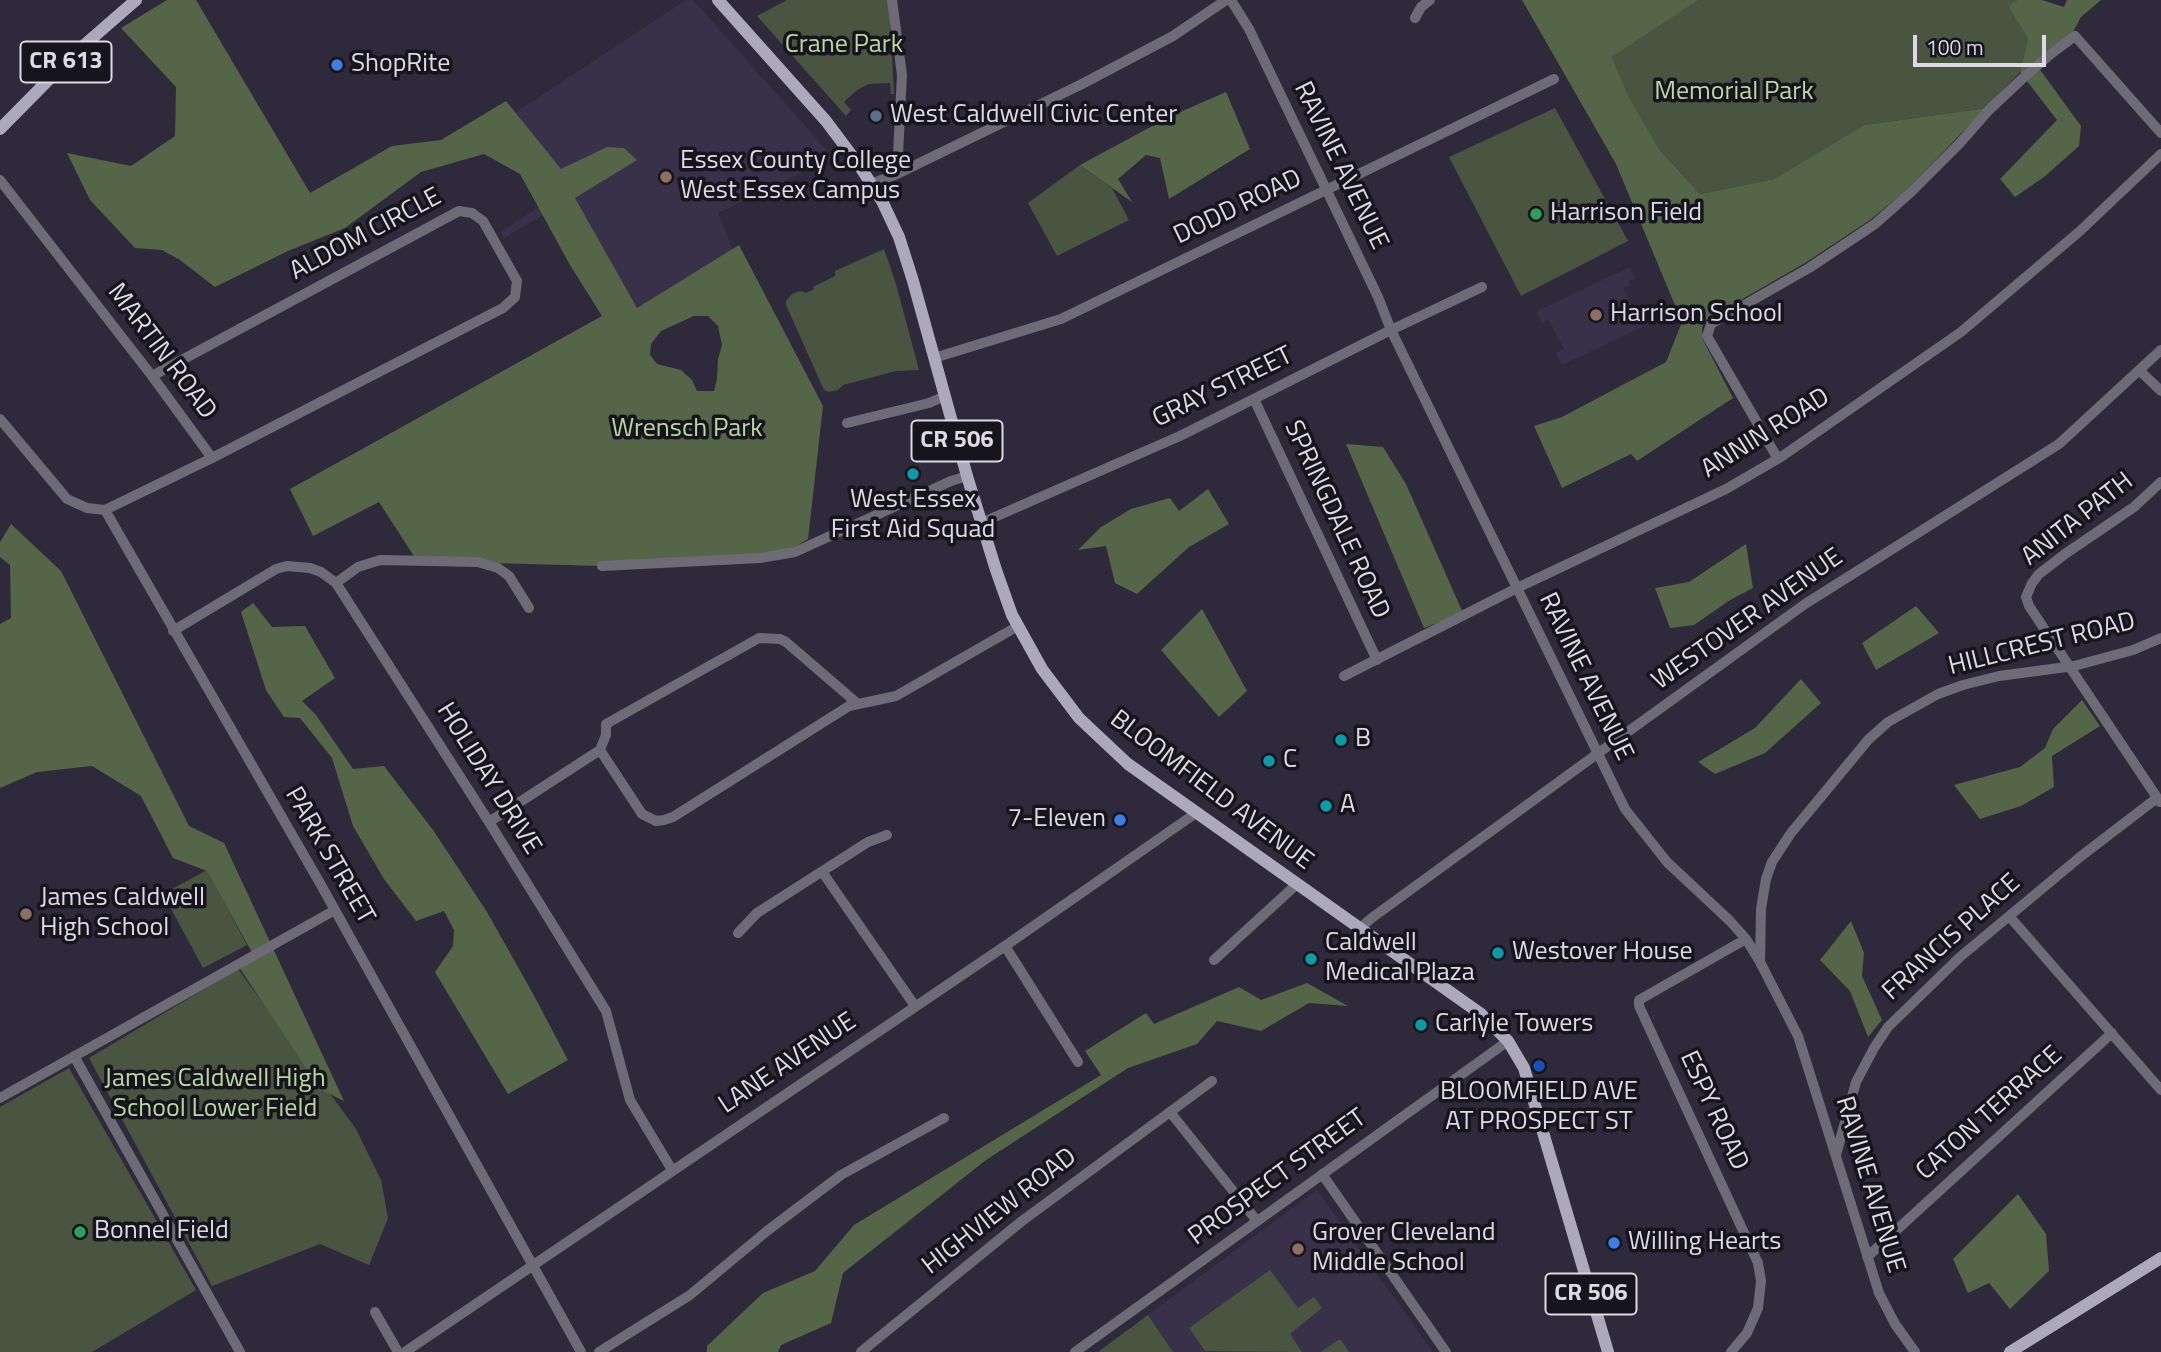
<!DOCTYPE html>
<html>
<head>
<meta charset="utf-8">
<style>
  body { margin:0 }
  #map { position:relative; width:2161px; height:1352px; overflow:hidden; background:#2f2a3b; font-family:"Titillium Web",sans-serif }
  canvas { display:block }
  .scale { position:absolute; left:1913px; top:35px; width:133px; height:32px; box-sizing:border-box; border:4px solid #dddae6; border-top:0; padding-left:9px; font-size:21px; line-height:24px; white-space:nowrap; color:#dddae6; -webkit-text-stroke:5px #16141c; paint-order:stroke }
</style>
</head>
<body>
<div id="map">
<canvas width="2161" height="1352"></canvas>
<div class="scale">100 m</div>
</div>
<script>
const g = document.querySelector('canvas').getContext('2d');
g.lineJoin = 'round';
function paint(path, color) { g.fillStyle = color; g.fill(path, 'evenodd'); }
const toPath = rows => new Path2D(rows.map(r => 'M' + r).join(''));
function stroke(path, color, width, dash) { g.strokeStyle = color; g.lineWidth = width; g.lineCap = dash ? 'butt' : 'round'; g.setLineDash(dash || []); g.stroke(path); }
function label(font, color, halo, rows, align = 'center') {
  g.font = font + ' "Titillium Web",sans-serif'; g.lineWidth = 7; g.setLineDash([]); g.textBaseline = 'middle'; g.strokeStyle = halo; g.fillStyle = color; for (const [text, x, y, turn = 0] of rows) {
    g.save(); g.translate(x, y); g.rotate((+turn || 0) * Math.PI / 180); g.textAlign = isNaN(turn) ? turn : align; if (halo) g.strokeText(text, 0, 0); g.fillText(text, 0, 0); g.restore();
  }
}
const built = toPath([
  [686,0,693,0,833,157,718,213,735,255,622,322,560,205,504,238,500,232,553,198,506,119],
  [1630,267,1635,278,1629,281,1630,285,1623,288,1633,309,1642,305,1644,309,1650,306,1657,320,1562,365,1556,353,1564,349,1549,320,1542,323,1537,311],
  [1317,1190,1433,1352,1173,1352,1148,1315]
]);
const green = toPath([
  [787,0,889,0,894,94,891,94,890,83,869,84,857,90,844,102,851,110,846,116,757,16],
  [1699,0,2017,0,2008,6,2028,39,2020,72,1986,108,1864,125,1774,179,1700,194,1659,149,1627,96,1612,57],
  [1555,108,1628,241,1521,296,1449,157],
  [1080,165,1112,188,1129,220,1057,256,1028,203],
  [884,249,896,284,919,370,896,371,843,385,838,390,829,392,824,390,786,305,786,301,792,294,801,291,806,293,814,289,813,287,835,276,835,271],
  [207,870,247,945,203,968,163,894],
  [238,969,356,1129,381,1180,388,1218,369,1265,320,1244,212,1286,89,1058],
  [69,1068,196,1290,92,1352,0,1352,0,1107],
  [1270,1270,1298,1308,1314,1297,1322,1308,1290,1334,1302,1352,1205,1351,1189,1328],
  [1148,1315,1173,1352,1098,1352],
  [1338,1340,1341,1340,1349,1352,1321,1352]
]);
const forest = toPath([
  [167,0,196,0,310,193,392,146,441,140,506,101,561,169,607,147,624,148,637,160,575,198,637,308,739,245,823,406,808,539,783,554,602,566,417,561,379,502,313,536,290,489,602,316,570,265,520,174,484,154,421,172,345,228,288,251,215,287,180,260,162,250,135,248,90,200,67,153,131,166,175,136,176,87,121,28],
  [694,316,708,316,718,326,722,345,718,359,717,379,714,391,697,391,692,380,681,370,657,364,650,355,651,344,661,331],
  [1522,0,1699,0,1612,57,1628,96,1659,149,1700,194,1774,179,1864,125,1986,108,1905,191,1870,220,1805,263,1706,320,1702,327,1702,338,1733,398,1637,461,1631,454,1562,488,1534,426,1562,417,1666,362,1682,322,1616,164],
  [2017,0,2042,0,2064,7,2067,0,2101,0,2081,17,2073,32,2038,67,2081,126,2079,146,2044,177,2015,197,2000,179,2057,120,2020,72,2028,39,2008,6],
  [1226,92,1250,149,1169,199,1160,158,1146,155,1118,179,1132,202,1080,165,1169,117],
  [1346,444,1383,447,1406,484,1463,613,1424,628],
  [1208,489,1229,524,1189,547,1137,594,1115,583,1106,546,1078,550,1101,527,1131,509,1170,498,1179,511],
  [11,524,61,571,189,826,224,843,344,1101,320,1089,239,967,255,958,207,871,173,858,141,796,92,766,37,772,0,788,0,624,11,618,10,565,0,557,0,542],
  [1746,544,1753,588,1730,600,1694,625,1670,628,1655,588,1689,582],
  [253,603,272,627,305,626,335,678,302,701,316,715,353,769,384,766,433,830,487,912,532,992,568,1060,508,1094,435,972,453,946,454,930,444,911,416,921,384,879,353,826,332,758,300,718,284,717,266,690,241,612],
  [1916,606,1939,633,1876,670,1862,643],
  [1202,609,1247,691,1219,717,1161,650],
  [1801,679,1821,703,1765,753,1715,774,1698,762,1755,728],
  [2082,700,2100,726,2052,756,2054,787,2021,806,1980,819,1954,785,2020,767,2045,748,2053,729],
  [1851,921,1864,953,1862,976,1882,1020,1868,1037,1850,991,1820,960],
  [1307,983,1348,1006,1309,1003,1261,1031,1217,1021,1197,1044,1128,1068,986,1160,843,1273,831,1323,781,1345,778,1352,707,1352,707,1346,763,1293,815,1271,854,1225,1101,1075,1085,1051,1146,1013,1154,1024,1239,987,1261,1000],
  [2018,1194,2046,1234,2049,1271,2010,1309,1989,1283,1968,1293,1953,1259]
]);
const minor = toPath([
  [892,0,902,75,897,174],
  [1231,0,1249,29,1378,297,1391,330,1625,809,1667,862,1730,921,1746,939,1760,962,1798,1036,1879,1293,1895,1324,1915,1352],
  [1415,18,1421,7,1430,0],
  [0,180,152,376,212,458],
  [871,184,897,174,1082,84,1173,36,1226,0],
  [934,358,1061,319,1554,79],
  [2140,371,2161,391],
  [1254,399,1377,660],
  [0,419,67,499,87,508,105,510,321,885,581,1352],
  [847,423,929,403,945,396],
  [1778,459,1707,336,1711,324,1809,268,1875,224,1911,192,1960,143,1989,110,2023,78,2052,53,2075,36,2161,133],
  [105,510,212,458,503,308,515,297,517,281,483,221,472,213,459,211,152,376],
  [981,523,1180,436,1391,330,1482,287],
  [602,566,760,558,795,552,951,481,967,476],
  [336,583,358,567,380,560,478,562,498,568,509,576,529,608],
  [173,631,276,569,287,566,310,568,321,572,336,583,489,822,606,1011,630,1100,672,1170],
  [1344,676,1517,588,1726,489,1781,457,1961,332,2080,231,2161,154],
  [600,750,642,814,656,821,664,820,673,817,849,706,896,696,1018,626],
  [2160,802,2029,606,2026,597,2032,583,2039,574,2065,554,2134,507,2161,482],
  [489,822,600,750,606,735,606,724,759,638,780,639,786,642,858,704],
  [823,873,915,1006],
  [2009,916,2161,1090],
  [1360,928,1373,917,1597,754,1805,604,2059,444,2161,350],
  [738,933,757,913,868,842,887,835],
  [1005,946,1078,1062],
  [1214,960,1297,884],
  [1760,962,1761,909,1766,879,1772,862,1791,833,1868,740,1888,722,1938,694,1963,685,1999,676,2074,666,2133,650,2161,638],
  [74,1056,240,1352],
  [0,1098,335,910],
  [1170,1112,1257,1221],
  [1836,1155,1856,1082,1874,1048,1888,1027,1960,957,2080,857,2157,798],
  [1322,1174,1446,1352],
  [1867,1257,2112,1033],
  [375,1312,398,1352],
  [405,1352,1005,946,1196,813],
  [599,1352,690,1295,767,1231,841,1175,944,1118],
  [861,1352,1022,1221,1212,1081],
  [1075,1352,1508,1041],
  [1731,1352,1747,1333,1758,1308,1761,1281,1758,1263,1639,1006,1639,1000,1746,939]
]);
const major = toPath([
  [718,0,826,121,859,165,882,201,899,237,913,281,967,476,996,570,1012,615,1042,669,1079,718,1128,764,1481,1014,1508,1041,1524,1068,1608,1352],
  [0,129,74,54,136,0],
  [2010,1352,2161,1258]
]);
const markers = [
  [337,65,7,"#3f7fe0"],
  [876,116,7,"#5c6f8a"],
  [666,177,7,"#8d6e63"],
  [1536,214,7,"#2e9e5b"],
  [1596,315,7,"#8d6e63"],
  [913,474,7,"#0f9aa8"],
  [1341,740,7,"#0f9aa8"],
  [1269,761,7,"#0f9aa8"],
  [1326,806,7,"#0f9aa8"],
  [1120,820,7,"#3f7fe0"],
  [26,914,7,"#8d6e63"],
  [1498,953,7,"#0f9aa8"],
  [1311,959,7,"#0f9aa8"],
  [1421,1025,7,"#0f9aa8"],
  [1539,1066,7,"#1a4fb4"],
  [80,1232,7,"#2e9e5b"],
  [1614,1243,7,"#3f7fe0"],
  [1298,1249,7,"#8d6e63"]
];
const shields = [
  [66,62,91],
  [957,441,91],
  [1591,1294,91]
];
const shieldNames = [
  ["CR 613",66,62],
  ["CR 506",957,441],
  ["CR 506",1591,1294]
];
const parkNames = [
  ["Crane Park",844,46],
  ["Memorial Park",1734,93],
  ["Wrensch Park",687,430],
  ["James Caldwell High",215,1080],
  ["School Lower Field",215,1110]
];
const poiNames = [
  ["ShopRite",351,65],
  ["West Caldwell Civic Center",890,116],
  ["Essex County College",680,162],
  ["West Essex Campus",680,192],
  ["Harrison Field",1550,214],
  ["Harrison School",1610,315],
  ["West Essex",913,501,"center"],
  ["First Aid Squad",913,531,"center"],
  ["B",1355,740],
  ["C",1283,761],
  ["A",1340,806],
  ["7-Eleven",1106,820,"right"],
  ["James Caldwell",40,899],
  ["High School",40,929],
  ["Caldwell",1325,944],
  ["Medical Plaza",1325,974],
  ["Westover House",1512,953],
  ["Carlyle Towers",1435,1025],
  ["BLOOMFIELD AVE",1539,1093,"center"],
  ["AT PROSPECT ST",1539,1123,"center"],
  ["Bonnel Field",94,1232],
  ["Grover Cleveland",1312,1234],
  ["Middle School",1312,1264],
  ["Willing Hearts",1628,1243]
];
const streetNames = [
  ["RAVINE AVENUE",1340,166,64],
  ["DODD ROAD",1238,208,-26],
  ["ALDOM CIRCLE",366,235,-28],
  ["MARTIN ROAD",161,352,53],
  ["GRAY STREET",1223,388,-26],
  ["ANNIN ROAD",1766,434,-32],
  ["SPRINGDALE ROAD",1336,520,65],
  ["ANITA PATH",2078,520,-38],
  ["WESTOVER AVENUE",1748,620,-35],
  ["HILLCREST ROAD",2042,645,-14],
  ["RAVINE AVENUE",1585,677,64],
  ["HOLIDAY DRIVE",488,779,58],
  ["BLOOMFIELD AVENUE",1211,791,37],
  ["PARK STREET",329,856,60],
  ["FRANCIS PLACE",1952,938,-42],
  ["LANE AVENUE",788,1064,-34],
  ["ESPY ROAD",1713,1111,65],
  ["CATON TERRACE",1990,1114,-42],
  ["PROSPECT STREET",1278,1178,-36],
  ["RAVINE AVENUE",1869,1185,73],
  ["HIGHVIEW ROAD",1000,1212,-38]
];
paint(built, '#393149');
paint(green, '#495540');
paint(forest, '#556547');
stroke(minor, '#6d6b75', 10);
stroke(major, '#ada9bc', 12);
for (const [x, y, r, color] of markers) { const dot = new Path2D(); dot.arc(x, y, r, 0, 2 * Math.PI); g.fillStyle = color; g.fill(dot); stroke(dot, '#16141c', 2.5); }
for (const [x, y, w] of shields) { const box = new Path2D(); box.roundRect(x - w / 2, y - 20.5, w, 41, 5); g.fillStyle = '#16141c'; g.fill(box); stroke(box, '#dddae6', 2); }
label('bold 24px', '#dddae6', null, shieldNames);
label('26px', '#b9d7a1', '#16141c', parkNames);
label('26px', '#dddae6', '#16141c', poiNames, 'left');
label('26px', '#dddae6', '#16141c', streetNames);
</script>
</body>
</html>
